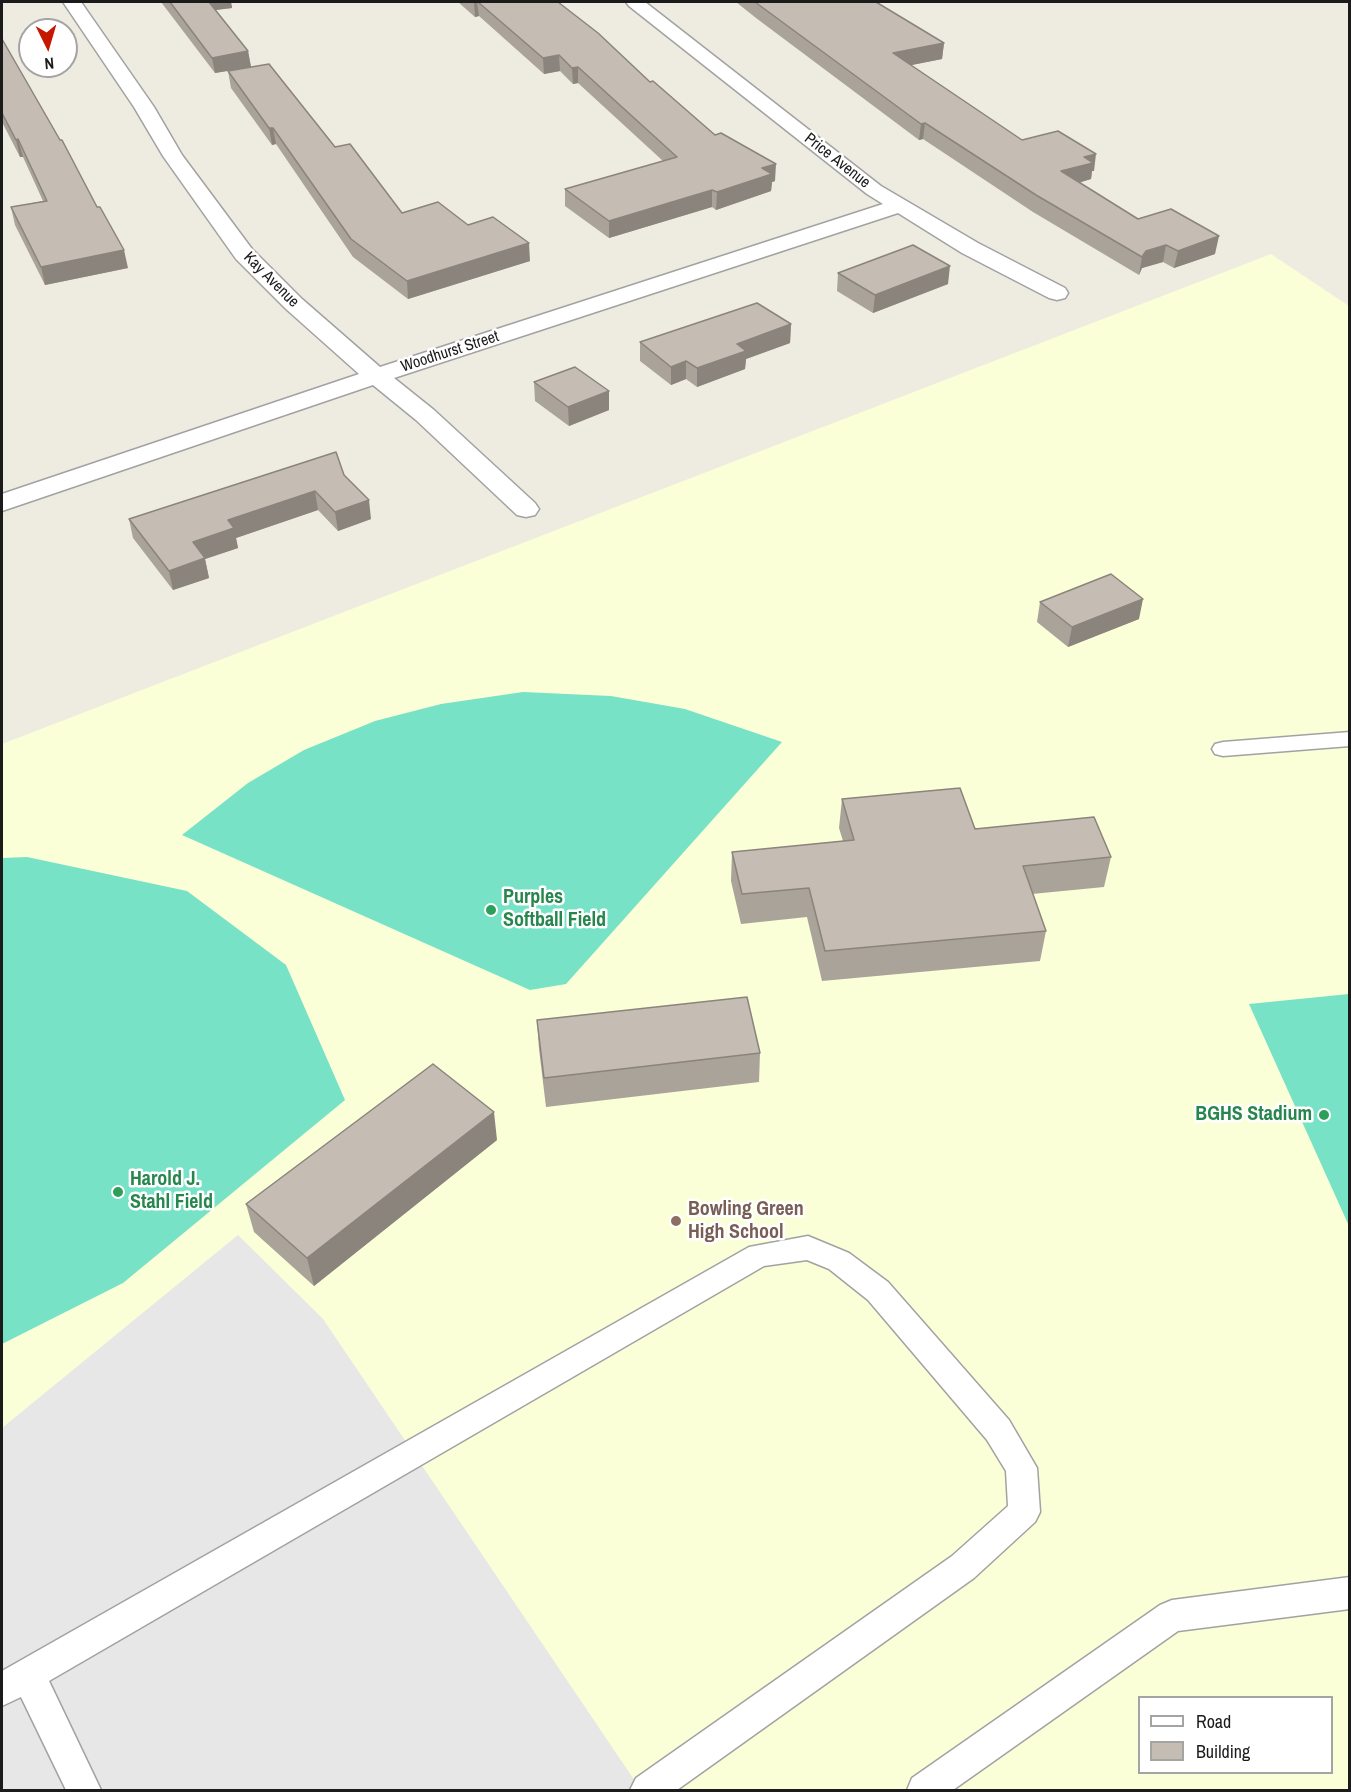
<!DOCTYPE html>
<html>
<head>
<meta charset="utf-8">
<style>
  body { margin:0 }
  #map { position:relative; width:1351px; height:1792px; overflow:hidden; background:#eeebe0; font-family:"Archivo Narrow",sans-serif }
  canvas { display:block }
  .frame { position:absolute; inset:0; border:3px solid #1b1b1b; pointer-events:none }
  .legend { position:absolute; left:1138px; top:1696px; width:195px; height:78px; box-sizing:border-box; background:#fff; border:2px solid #a4a4a4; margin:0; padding:8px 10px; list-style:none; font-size:18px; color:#1b1b1b }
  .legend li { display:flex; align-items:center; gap:12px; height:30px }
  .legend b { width:30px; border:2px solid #a4a4a4 }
  .north { position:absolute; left:18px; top:18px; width:60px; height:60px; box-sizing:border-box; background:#fff; border:2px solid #a4a4a4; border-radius:50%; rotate:175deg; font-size:16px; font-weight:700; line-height:24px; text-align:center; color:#1b1b1b }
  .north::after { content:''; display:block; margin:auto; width:21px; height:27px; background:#c61800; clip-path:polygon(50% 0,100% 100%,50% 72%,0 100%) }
</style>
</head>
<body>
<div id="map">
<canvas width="1351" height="1792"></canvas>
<div class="frame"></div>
<ul class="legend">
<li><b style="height:8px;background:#fff"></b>Road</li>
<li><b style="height:16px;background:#c5bdb3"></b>Building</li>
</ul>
<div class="north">N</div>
</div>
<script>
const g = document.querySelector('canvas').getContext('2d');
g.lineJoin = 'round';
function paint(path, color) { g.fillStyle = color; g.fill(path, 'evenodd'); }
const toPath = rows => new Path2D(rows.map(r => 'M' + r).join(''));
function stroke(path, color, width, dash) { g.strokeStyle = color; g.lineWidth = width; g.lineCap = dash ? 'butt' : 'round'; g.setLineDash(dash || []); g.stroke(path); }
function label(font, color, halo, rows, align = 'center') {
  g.font = font + ' "Archivo Narrow",sans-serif'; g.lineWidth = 5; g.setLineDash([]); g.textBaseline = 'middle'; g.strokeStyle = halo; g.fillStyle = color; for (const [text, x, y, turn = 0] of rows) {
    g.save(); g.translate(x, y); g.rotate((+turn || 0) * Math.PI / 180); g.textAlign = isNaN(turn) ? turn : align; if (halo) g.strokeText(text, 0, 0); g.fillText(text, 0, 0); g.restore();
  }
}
const education = toPath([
  [1271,254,1349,306,1349,1790,2,1790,2,744],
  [1140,1698,1332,1698,1332,1772,1140,1772]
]);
const pitch = toPath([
  [523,692,611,696,685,709,782,742,566,984,530,990,182,835,248,783,304,750,375,721,441,704],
  [27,857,187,891,286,965,345,1100,123,1283,2,1344,2,858],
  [1349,994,1350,994,1349,1226,1249,1004]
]);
const parking = toPath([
  [238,1235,323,1319,641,1790,2,1790,2,1428]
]);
const lane = toPath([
  [1350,732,1350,746,1223,756,1215,754,1212,749,1215,744,1223,742,1350,732],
  [808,1236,849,1253,888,1282,1009,1420,1037,1468,1040,1512,1035,1522,974,1578,677,1790,630,1790,636,1778,952,1556,1008,1506,1006,1471,987,1440,868,1300,829,1269,807,1260,764,1266,49,1681,101,1790,66,1790,21,1697,2,1706,2,1671,749,1247,808,1236],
  [1350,1577,1350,1609,1178,1631,953,1790,907,1790,912,1778,1160,1605,1172,1600,1350,1577]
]);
const street = toPath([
  [63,2,81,2,154,107,182,155,252,249,302,299,380,367,883,204,867,194,629,6,626,2,645,2,881,186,978,243,1065,288,1068,293,1065,298,1057,300,1049,298,962,253,898,213,394,378,434,410,535,503,539,509,535,515,526,517,517,515,416,420,373,385,2,511,2,494,359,374,286,309,236,259,163,156,134,107,63,2]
]);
const wall = toPath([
  [161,2,231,2,232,8,215,10,248,51,251,67,215,73],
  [458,2,558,2,650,82,715,135,775,181,772,182,771,191,716,210,712,207,609,238,565,206,565,189,663,161,578,83,573,84,560,71,544,74,479,16,475,17],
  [736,2,876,2,944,43,942,59,911,65,1022,140,1094,171,1092,171,1091,179,1079,183,1138,219,1215,254,1174,268,1163,262,1142,268,1139,275,1033,212,923,139,919,140,756,18],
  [2,39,128,268,45,285,15,225,11,207,43,201,23,157,20,157,2,122],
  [228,71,335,147,402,213,468,225,530,261,408,299,353,257,276,144,272,145,231,88],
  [838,273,948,284,873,313,837,291],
  [791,324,790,343,746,359,745,369,697,387,686,379,671,385,640,361,640,342],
  [534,382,609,391,609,410,569,426,535,401],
  [344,475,371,519,338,531,318,510,236,538,238,548,205,559,209,578,173,590,133,538,129,519],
  [1040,602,1139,619,1068,647,1037,622],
  [842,799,1111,857,1104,887,1032,894,1046,931,1040,961,822,981,807,917,741,924,731,881,732,852,843,841,839,828],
  [537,1020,760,1053,759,1082,546,1107,539,1049],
  [497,1140,314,1286,254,1232,246,1204]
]);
const shadedWall = toPath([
  [205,2,231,2,232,8,207,11],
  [474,2,477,2,479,16,475,17],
  [944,43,942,59,892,69,893,53],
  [248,51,251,67,215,73,212,58],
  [559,55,560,71,544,74,543,58],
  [578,67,578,83,573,84,572,68],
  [925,123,923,139,919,140,921,124],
  [269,128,273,128,276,144,272,145],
  [18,139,23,157,20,157,16,140],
  [1096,154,1094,171,1092,171,1091,179,1059,188,1061,171,1084,157],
  [776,164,775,181,772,182,771,191,716,210,717,192,762,168],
  [712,190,712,207,609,238,609,221],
  [1219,236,1215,254,1174,268,1178,251],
  [529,243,530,261,408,299,407,281],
  [1166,245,1163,262,1142,268,1139,275,1142,257,1146,251],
  [124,250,128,268,45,285,41,267],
  [950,266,948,284,873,313,875,295],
  [791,324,790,343,746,359,745,369,697,387,697,368,737,344],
  [686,361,686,379,671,385,671,367],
  [609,391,609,410,569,426,568,407],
  [315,491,318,510,236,538,238,548,205,559,209,578,173,590,169,571,193,542,228,520],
  [369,500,371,519,338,531,335,512],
  [1143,599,1139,619,1068,647,1072,627],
  [494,1112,497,1140,314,1286,307,1258]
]);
const building = toPath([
  [170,2,209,2,248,51,212,58,170,2],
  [478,2,558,2,598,33,650,82,653,81,715,135,721,133,776,164,762,168,772,174,717,192,712,190,609,221,565,189,677,157,578,67,572,68,559,55,543,58,478,2],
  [755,2,876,2,944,43,893,53,1022,140,1058,131,1096,154,1084,157,1093,163,1061,171,1138,219,1171,209,1219,236,1178,251,1166,245,1146,251,1142,257,1036,195,925,123,921,124,755,2],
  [2,39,60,140,62,140,97,207,100,207,124,250,41,267,11,207,47,201,18,139,16,140,2,113,2,39],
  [269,64,335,147,350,144,402,213,438,202,468,225,493,217,529,243,407,281,351,239,273,128,269,128,228,71,269,64],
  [913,245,950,266,875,295,838,273,913,245],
  [757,303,791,324,737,344,746,351,697,368,686,361,671,367,640,342,757,303],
  [575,367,609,391,568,407,534,382,575,367],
  [336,452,344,475,369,500,335,512,315,491,228,520,234,528,193,542,205,558,169,571,129,519,336,452],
  [1111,574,1143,599,1072,627,1040,602,1111,574],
  [960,788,975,829,1094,817,1111,857,1023,866,1046,931,825,951,809,888,742,894,732,852,854,840,842,799,960,788],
  [747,997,760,1053,544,1078,537,1020,747,997],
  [433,1064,494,1112,307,1258,246,1204,433,1064]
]);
const markers = [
  [491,910,6,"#2e9e5b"],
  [1324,1115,6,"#2e9e5b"],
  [118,1192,6,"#2e9e5b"],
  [676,1221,6,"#8d6e63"]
];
const farStreetnames = [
  ["Price Avenue",837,161,38],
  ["Kay Avenue",271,280,45],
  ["Woodhurst Street",450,352,-18]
];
const leisureNames = [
  ["Purples",503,898],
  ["Softball Field",503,921],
  ["BGHS Stadium",1312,1115,"right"],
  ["Harold J.",130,1180],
  ["Stahl Field",130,1203]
];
const educationNames = [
  ["Bowling Green",688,1210],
  ["High School",688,1233]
];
paint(education, '#faffd7');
paint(pitch, '#78e2c6');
paint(parking, '#e7e7e7');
stroke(lane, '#a2a2a2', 3);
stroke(street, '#a2a2a2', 3);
paint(lane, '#fff');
paint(street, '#fff');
paint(wall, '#a9a39a');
paint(shadedWall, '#8a847d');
paint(building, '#c5bdb3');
stroke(building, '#8a847d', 1.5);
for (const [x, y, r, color] of markers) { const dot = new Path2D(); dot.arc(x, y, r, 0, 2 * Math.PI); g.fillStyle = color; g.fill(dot); stroke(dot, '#fff', 2); }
label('16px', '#1b1b1b', '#fff', farStreetnames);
label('bold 20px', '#27864d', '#fff', leisureNames, 'left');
label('bold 20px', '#785e54', '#fff', educationNames, 'left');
</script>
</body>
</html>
